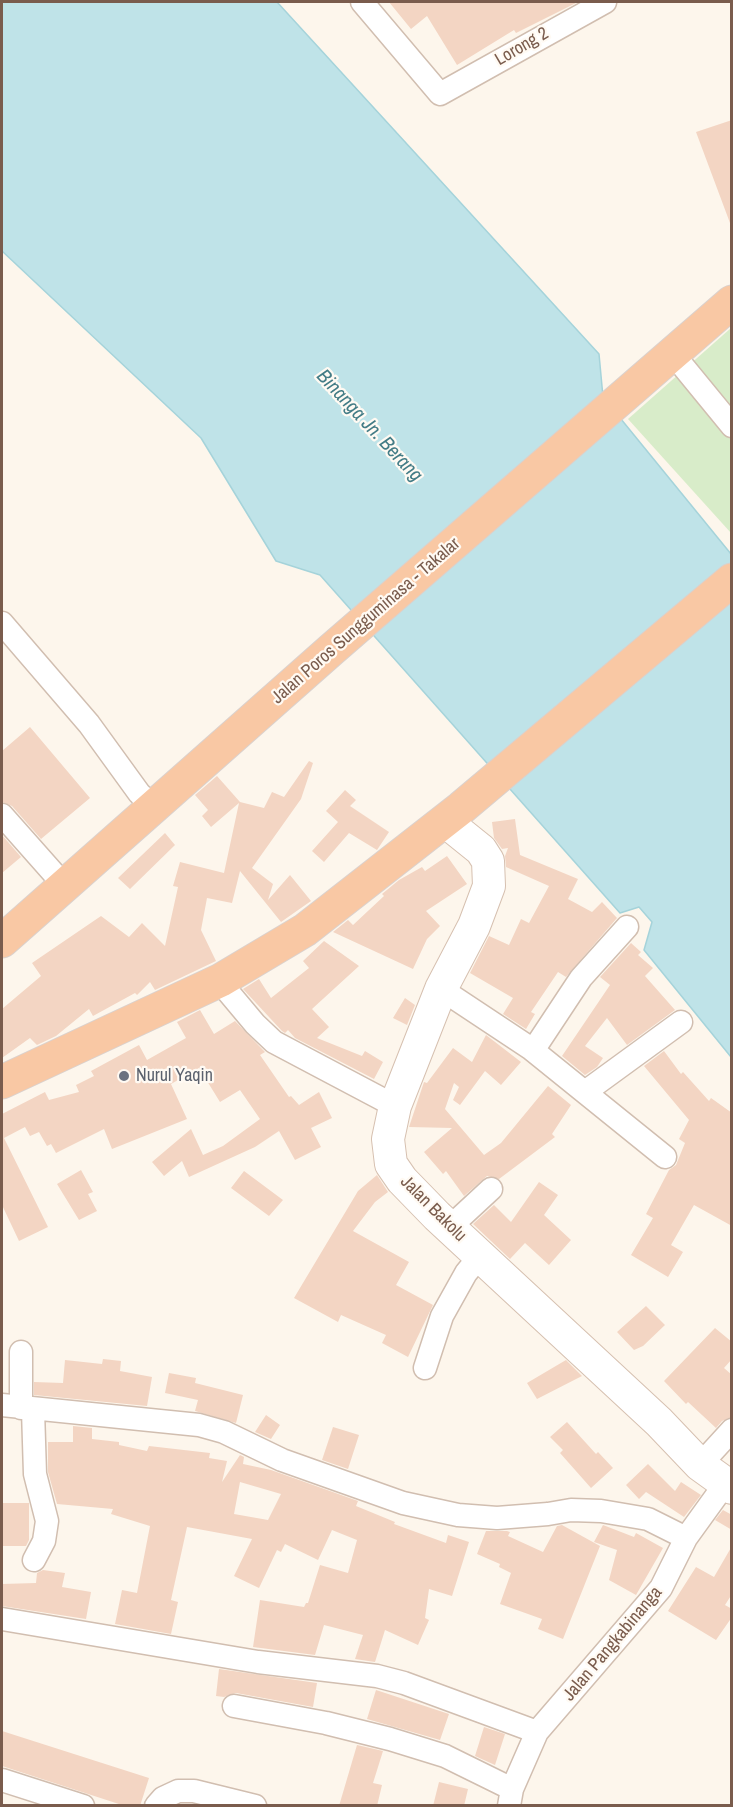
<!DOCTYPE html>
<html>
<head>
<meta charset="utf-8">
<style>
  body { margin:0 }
  #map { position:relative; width:733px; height:1807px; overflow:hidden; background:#fdf6ec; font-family:"Archivo Narrow",sans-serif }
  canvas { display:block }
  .frame { position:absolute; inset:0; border:3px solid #7a5c4d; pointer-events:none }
</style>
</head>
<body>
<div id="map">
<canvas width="733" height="1807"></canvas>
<div class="frame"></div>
</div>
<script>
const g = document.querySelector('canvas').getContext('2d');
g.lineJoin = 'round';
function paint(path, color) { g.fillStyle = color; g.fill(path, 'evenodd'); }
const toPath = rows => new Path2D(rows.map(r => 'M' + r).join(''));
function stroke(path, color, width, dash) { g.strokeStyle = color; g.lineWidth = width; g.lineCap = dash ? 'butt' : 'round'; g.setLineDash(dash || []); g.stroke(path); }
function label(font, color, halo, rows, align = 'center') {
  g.font = font + ' "Archivo Narrow",sans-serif'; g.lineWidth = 4.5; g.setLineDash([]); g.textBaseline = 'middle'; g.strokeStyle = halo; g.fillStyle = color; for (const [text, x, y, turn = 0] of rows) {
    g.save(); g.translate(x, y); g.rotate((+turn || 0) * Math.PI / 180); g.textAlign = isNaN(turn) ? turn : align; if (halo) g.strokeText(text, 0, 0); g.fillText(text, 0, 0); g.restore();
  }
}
const green = toPath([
  [731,328,731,533,628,419]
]);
const water = toPath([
  [2,2,277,2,599,354,603,397,731,554,731,1057,644,950,652,922,639,907,620,913,320,575,276,561,201,438,2,251,2,2]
]);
const building = toPath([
  [389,2,578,2,516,33,514,30,457,65,427,16,411,29],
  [732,120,732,223,730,223,696,132],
  [30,727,90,798,41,839,12,806,2,802,2,751],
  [309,761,313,763,301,799,252,868,273,884,268,900,290,875,311,901,281,922,240,871,232,903,207,898,201,930,216,961,155,990,150,982,137,995,135,993,93,1016,89,1009,56,1036,37,1045,30,1038,2,1058,2,1009,41,976,32,963,101,916,129,937,142,923,165,946,178,887,173,886,180,862,224,873,239,803,211,827,202,816,208,810,195,795,217,776,240,802,264,808,272,792,284,797],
  [345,790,356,800,350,806,389,832,377,850,349,833,324,862,312,851,338,822,326,811],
  [515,819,520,855,578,879,568,899,592,912,602,902,617,918,566,977,558,972,531,1012,535,1014,526,1029,503,1014,513,998,470,973,489,936,509,945,521,919,529,923,549,886,506,867,505,856,508,848,502,849,494,838,492,822],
  [165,833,175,845,130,889,118,878],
  [2,835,21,857,2,873],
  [447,856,467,884,426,911,440,926,427,939,413,969,333,932,348,920,353,925,384,896,382,894,399,880,422,867,425,871],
  [324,941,359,966,312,1009,329,1027,317,1038,362,1056,365,1051,383,1062,374,1079,295,1038,288,1030,285,1033,282,1031,243,989,259,979,271,998,309,968,303,961],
  [631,943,641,952,638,955,653,968,645,976,675,1010,627,1045,607,1018,585,1046,603,1058,597,1067,585,1075,562,1056,610,985,600,977],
  [405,998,415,1005,407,1025,393,1018],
  [200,1010,214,1034,235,1021,265,1052,260,1055,289,1097,291,1096,299,1105,319,1092,332,1118,311,1128,321,1147,295,1160,279,1131,255,1147,189,1177,182,1161,164,1176,152,1162,191,1129,203,1155,223,1146,260,1119,240,1090,220,1102,199,1068,171,1084,187,1119,112,1149,104,1129,56,1153,51,1144,47,1146,39,1132,30,1136,25,1127,4,1138,48,1227,19,1241,2,1205,2,1114,45,1092,49,1100,79,1092,76,1085,94,1076,91,1071,139,1045,147,1060,186,1038,177,1022],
  [486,1035,521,1062,501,1085,485,1071,460,1105,453,1100,459,1087,454,1083,445,1109,484,1155,501,1143,548,1086,571,1105,552,1134,555,1137,499,1179,487,1176,464,1196,446,1171,443,1174,424,1152,452,1128,409,1127,424,1082,427,1083,453,1048,472,1062],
  [664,1051,681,1074,683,1072,709,1101,711,1098,732,1113,732,1226,694,1205,671,1245,683,1252,668,1277,631,1255,653,1218,646,1214,669,1170,676,1165,685,1143,679,1139,689,1120,644,1066],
  [81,1170,93,1192,88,1194,97,1211,79,1220,57,1184],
  [244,1171,283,1200,269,1216,231,1188],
  [377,1175,388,1192,375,1202,353,1231,409,1262,396,1285,433,1305,408,1357,382,1343,386,1335,341,1315,338,1322,294,1298,358,1191],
  [539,1182,558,1195,544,1215,571,1240,549,1265,525,1243,510,1259,473,1224,494,1205,511,1222],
  [646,1306,665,1325,643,1346,634,1350,617,1332],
  [715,1328,732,1342,732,1359,724,1368,732,1375,732,1417,722,1421,716,1428,688,1402,686,1404,664,1381],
  [103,1359,121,1361,120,1371,152,1377,147,1406,34,1395,34,1382,63,1383,65,1360,102,1364],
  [566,1360,582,1376,537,1399,527,1383],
  [169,1373,196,1378,195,1383,243,1395,236,1423,195,1411,198,1400,165,1393],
  [266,1415,280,1425,271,1439,255,1432],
  [567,1422,596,1454,598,1452,613,1468,591,1488,560,1453,563,1450,550,1437],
  [73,1426,92,1428,92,1439,119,1442,119,1445,147,1451,149,1446,210,1453,209,1458,227,1461,222,1482,240,1455,244,1457,243,1464,271,1470,358,1501,356,1506,395,1522,394,1524,446,1543,448,1535,469,1542,452,1596,429,1589,425,1618,429,1620,418,1645,385,1630,375,1662,355,1659,363,1635,324,1625,315,1655,253,1647,260,1600,304,1607,306,1603,308,1603,320,1565,348,1573,357,1540,332,1530,318,1560,285,1544,281,1552,277,1550,259,1588,234,1576,252,1539,187,1527,171,1600,178,1602,171,1634,115,1624,122,1590,137,1593,150,1526,111,1514,113,1509,57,1504,48,1472,48,1442,73,1442],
  [240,1482,281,1494,268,1520,234,1514],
  [333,1427,359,1435,348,1469,322,1460],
  [648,1464,675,1491,681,1482,701,1495,684,1517,646,1492,639,1499,626,1485],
  [2,1503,29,1503,29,1540,26,1546,3,1546],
  [723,1510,732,1515,732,1530,715,1520],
  [562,1525,600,1546,563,1639,538,1629,542,1619,500,1604,511,1573,499,1567,500,1564,477,1554,486,1531,507,1531,510,1532,508,1536,543,1552,557,1526],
  [603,1525,634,1537,636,1533,663,1548,636,1595,609,1580,617,1550,594,1542],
  [732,1546,732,1594,725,1605,732,1609,732,1617,716,1640,668,1611,696,1567,714,1577],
  [43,1570,65,1573,62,1587,91,1592,86,1619,2,1606,2,1584,36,1583,37,1573],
  [219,1669,317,1683,313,1707,236,1693,224,1697,216,1696],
  [376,1690,449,1714,440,1740,367,1719],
  [484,1727,505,1734,495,1765,475,1756],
  [2,1731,149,1778,140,1806,125,1806,2,1766],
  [357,1745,383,1751,373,1783,382,1785,377,1806,339,1806],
  [439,1782,468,1789,464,1806,433,1806]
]);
const minor = toPath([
  [362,2,440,94,605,2],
  [673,354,732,426],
  [2,623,89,724,139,793,154,808],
  [2,815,64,885],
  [219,981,255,1024,274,1042,395,1106],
  [441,989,530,1048,538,1043,581,978,627,927],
  [530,1048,665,1157],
  [585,1092,681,1022],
  [450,1227,491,1189],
  [425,1368,442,1316,466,1273,480,1256],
  [2,1405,199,1425,224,1432,282,1460,403,1503,458,1515,497,1518,548,1514,571,1510,601,1511,648,1519,686,1538],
  [21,1408,21,1352],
  [33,1410,35,1474,47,1521,44,1541,34,1560],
  [700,1465,732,1430],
  [2,1619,258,1662,377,1676,404,1683,537,1732],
  [234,1706,326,1723,390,1739,445,1756,512,1789],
  [2,1780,83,1806],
  [156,1806,163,1798,178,1791,194,1791,255,1806],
  [509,1806,512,1789,537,1732,661,1588,686,1538,725,1484]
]);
const secondary = toPath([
  [445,821,481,850,488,861,489,886,474,926,441,989,395,1106,388,1139,391,1164,402,1180,437,1216,659,1422,700,1465,732,1488]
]);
const trunk = toPath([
  [2,941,331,650,732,302],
  [2,1082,221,980,305,930,461,808,732,580]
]);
const markers = [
  [124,1076,6,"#6b7280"]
];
const streetNames = [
  ["Lorong 2",522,47,-30],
  ["Jalan Poros Sungguminasa - Takalar",366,621,-41],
  ["Jalan Bakolu",433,1209,45],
  ["Jalan Pangkabinanga",613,1644,-50]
];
const worshipNames = [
  ["Nurul Yaqin",136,1076]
];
const waterNames = [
  ["Binanga Jn. Berang",369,426,47]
];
paint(green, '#d8ecc9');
paint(water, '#bfe3e8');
stroke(water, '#a5d3da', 1.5);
paint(building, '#f3d5c3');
stroke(minor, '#d1beb0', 25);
stroke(secondary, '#d6c0b0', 34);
stroke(trunk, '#dad1cd', 35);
stroke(minor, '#fff', 22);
stroke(secondary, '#fff', 32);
stroke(trunk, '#f9c8a4', 33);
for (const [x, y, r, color] of markers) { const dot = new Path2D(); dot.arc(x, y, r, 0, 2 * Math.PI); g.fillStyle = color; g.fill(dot); stroke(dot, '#fffaf3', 2); }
label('18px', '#7a5c4d', '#fffaf3', streetNames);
label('18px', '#5b616d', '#fffaf3', worshipNames, 'left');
label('italic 20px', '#437c86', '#fffaf3', waterNames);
</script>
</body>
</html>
